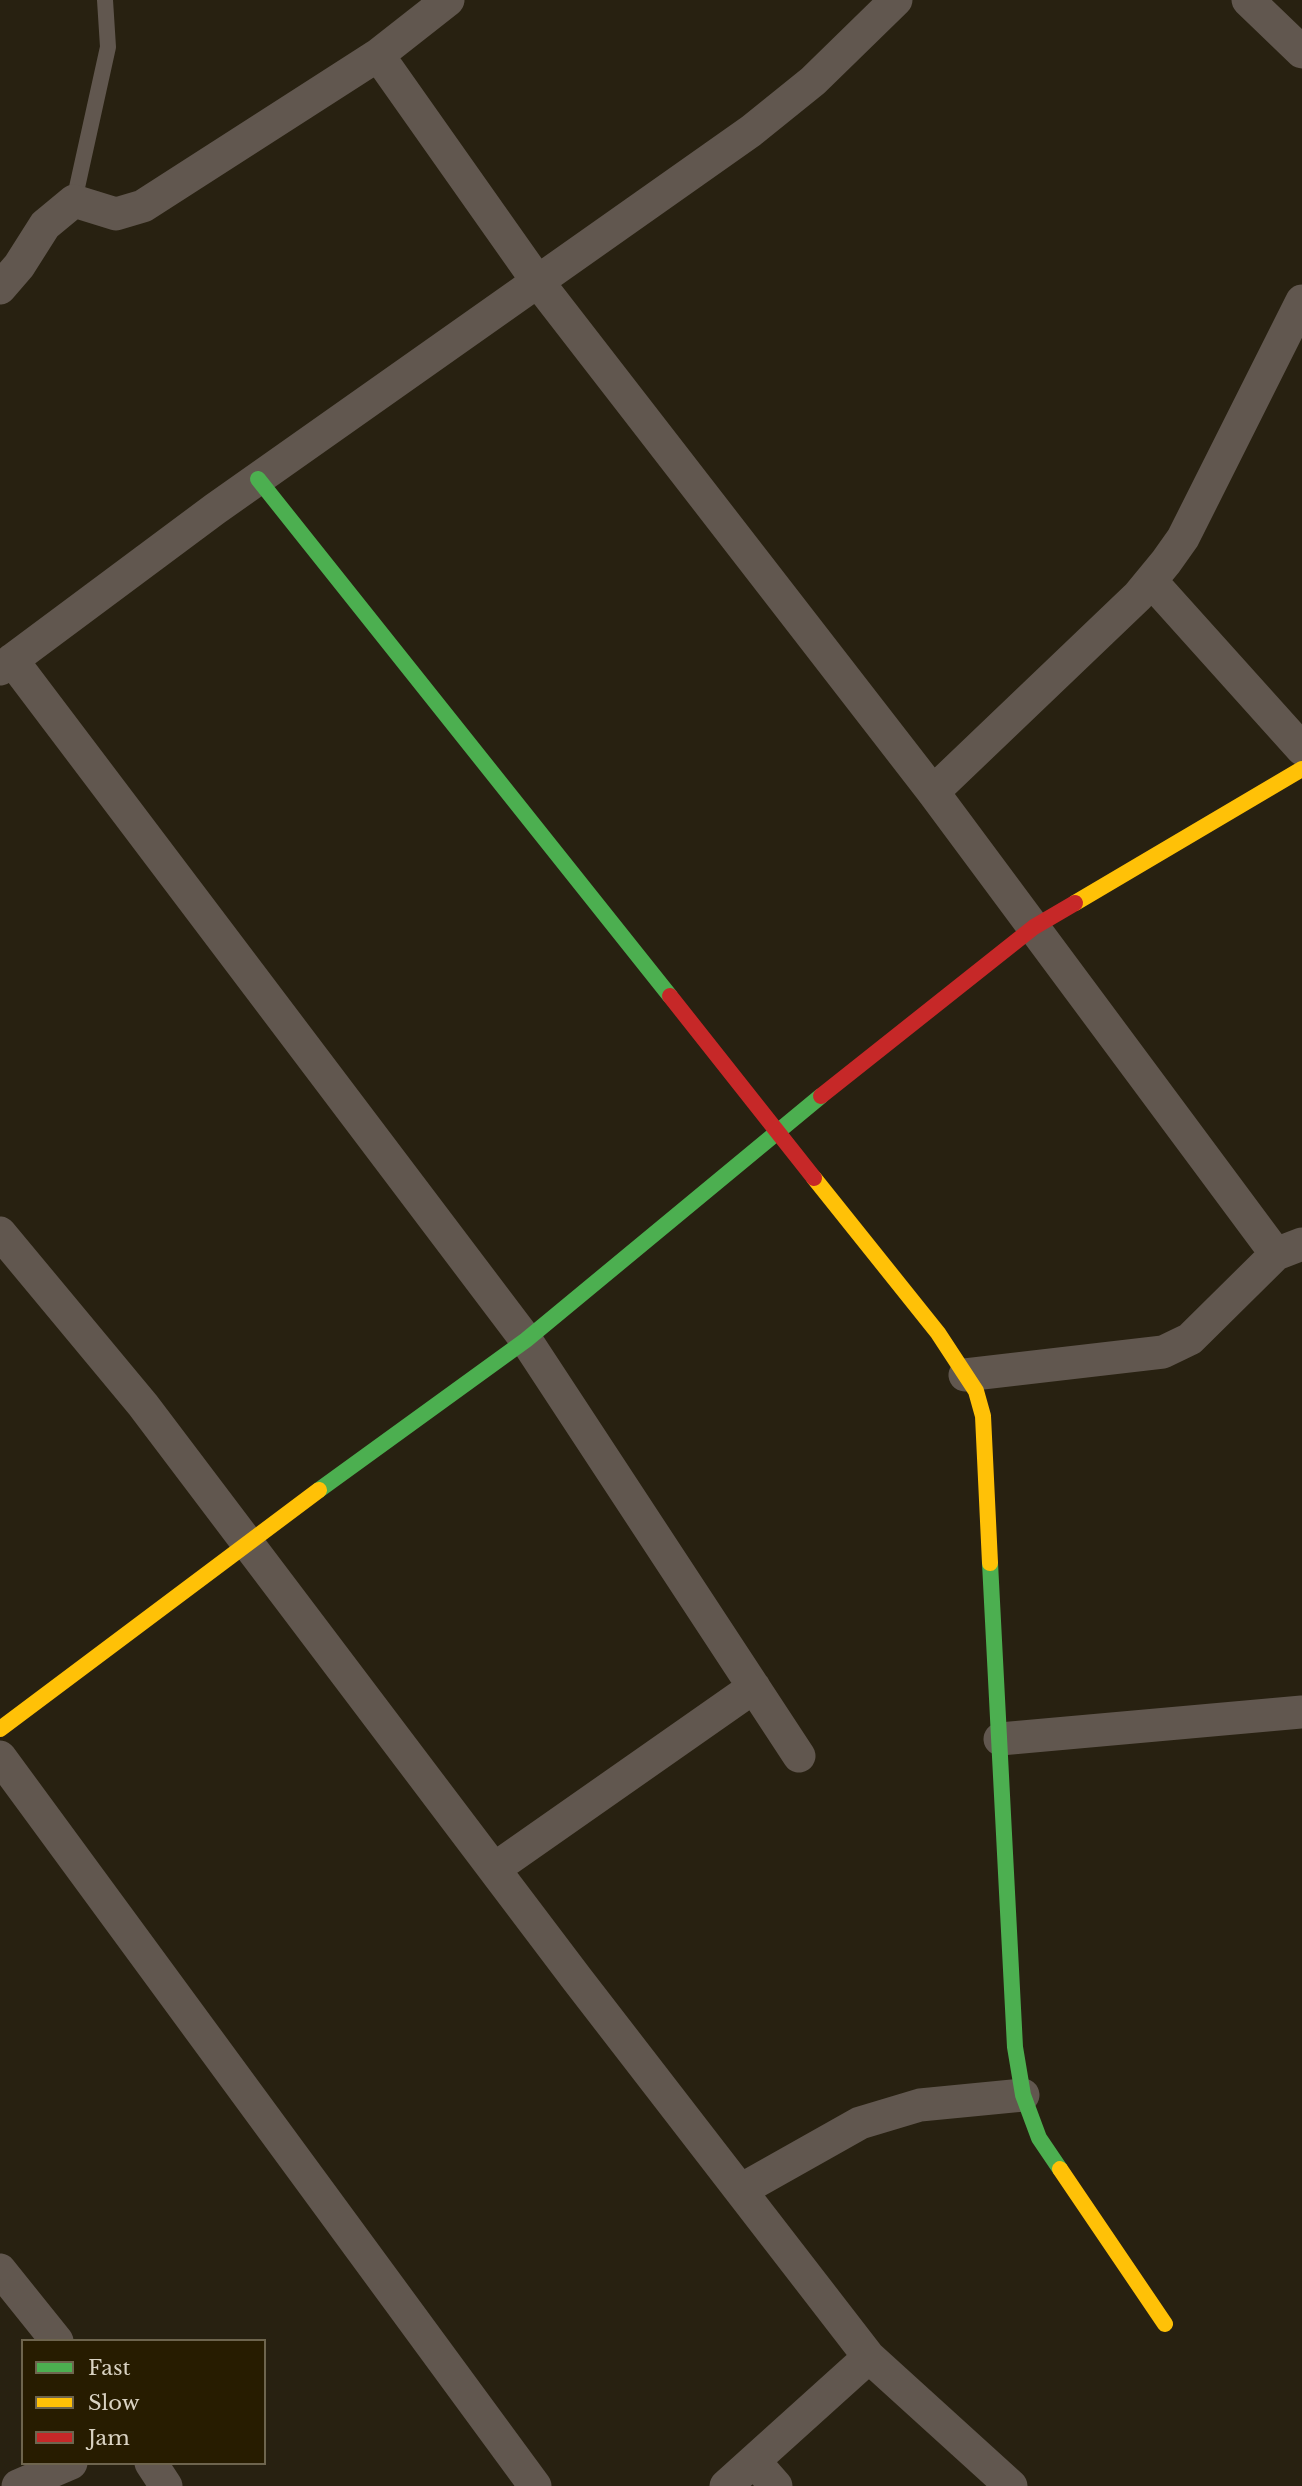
<!DOCTYPE html>
<html>
<head>
<meta charset="utf-8">
<style>
  body { margin:0 }
  #map { position:relative; width:1302px; height:2486px; overflow:hidden; background:#282111; font-family:"Libre Baskerville",serif }
  canvas { display:block }
  .legend { position:absolute; left:21px; top:2339px; width:245px; height:126px; box-sizing:border-box; background:#271c00; border:2px solid #6e654e; margin:0; padding:9px 12px; list-style:none; font-size:21px; color:#d9d2c2 }
  .legend li { display:flex; align-items:center; gap:14px; height:35px }
  .legend b { width:35px; border:2px solid #6e654e }
</style>
</head>
<body>
<div id="map">
<canvas width="1302" height="2486"></canvas>
<ul class="legend">
<li><b style="height:9px;background:#4caf50"></b>Fast</li>
<li><b style="height:9px;background:#ffc107"></b>Slow</li>
<li><b style="height:9px;background:#c62828"></b>Jam</li>
</ul>
</div>
<script>
const g = document.querySelector('canvas').getContext('2d');
g.lineJoin = 'round';
const toPath = rows => new Path2D(rows.map(r => 'M' + r).join(''));
function stroke(path, color, width, dash) { g.strokeStyle = color; g.lineWidth = width; g.lineCap = dash ? 'butt' : 'round'; g.setLineDash(dash || []); g.stroke(path); }
const lane = toPath([
  [74,201,108,47,105,0]
]);
const street = toPath([
  [1248,0,1302,52],
  [378,55,538,282,933,792,1276,1254],
  [0,288,19,266,45,225,74,201,116,214,143,206,378,55,448,0],
  [1151,581,1302,749],
  [12,660,526,1340,799,1756],
  [0,669,215,509,751,131,813,81,896,0],
  [933,792,1138,596,1166,562,1183,538,1302,301],
  [0,1233,143,1405,577,1979,869,2357,1011,2486],
  [965,1375,1163,1352,1190,1339,1276,1254,1302,1244],
  [1000,1739,1302,1712],
  [0,1757,535,2486],
  [494,1869,754,1687],
  [741,2190,860,2123,920,2105,1023,2095],
  [0,2270,57,2341],
  [754,2461,776,2486],
  [151,2463,166,2486],
  [18,2486,71,2463],
  [726,2486,869,2357]
]);
const fast = toPath([
  [258,479,670,996],
  [319,1490,526,1340,821,1096],
  [990,1563,1015,2047,1023,2095,1039,2138,1060,2169]
]);
const slow = toPath([
  [1075,903,1302,769],
  [814,1178,938,1333,976,1391,983,1416,990,1563],
  [0,1729,319,1490],
  [1060,2169,1165,2324]
]);
const jam = toPath([
  [670,996,814,1178],
  [821,1096,1034,927,1075,903]
]);
stroke(lane, '#61574f', 16);
stroke(street, '#61574f', 33);
stroke(fast, '#4caf50', 16);
stroke(slow, '#ffc107', 16);
stroke(jam, '#c62828', 16);
</script>
</body>
</html>
